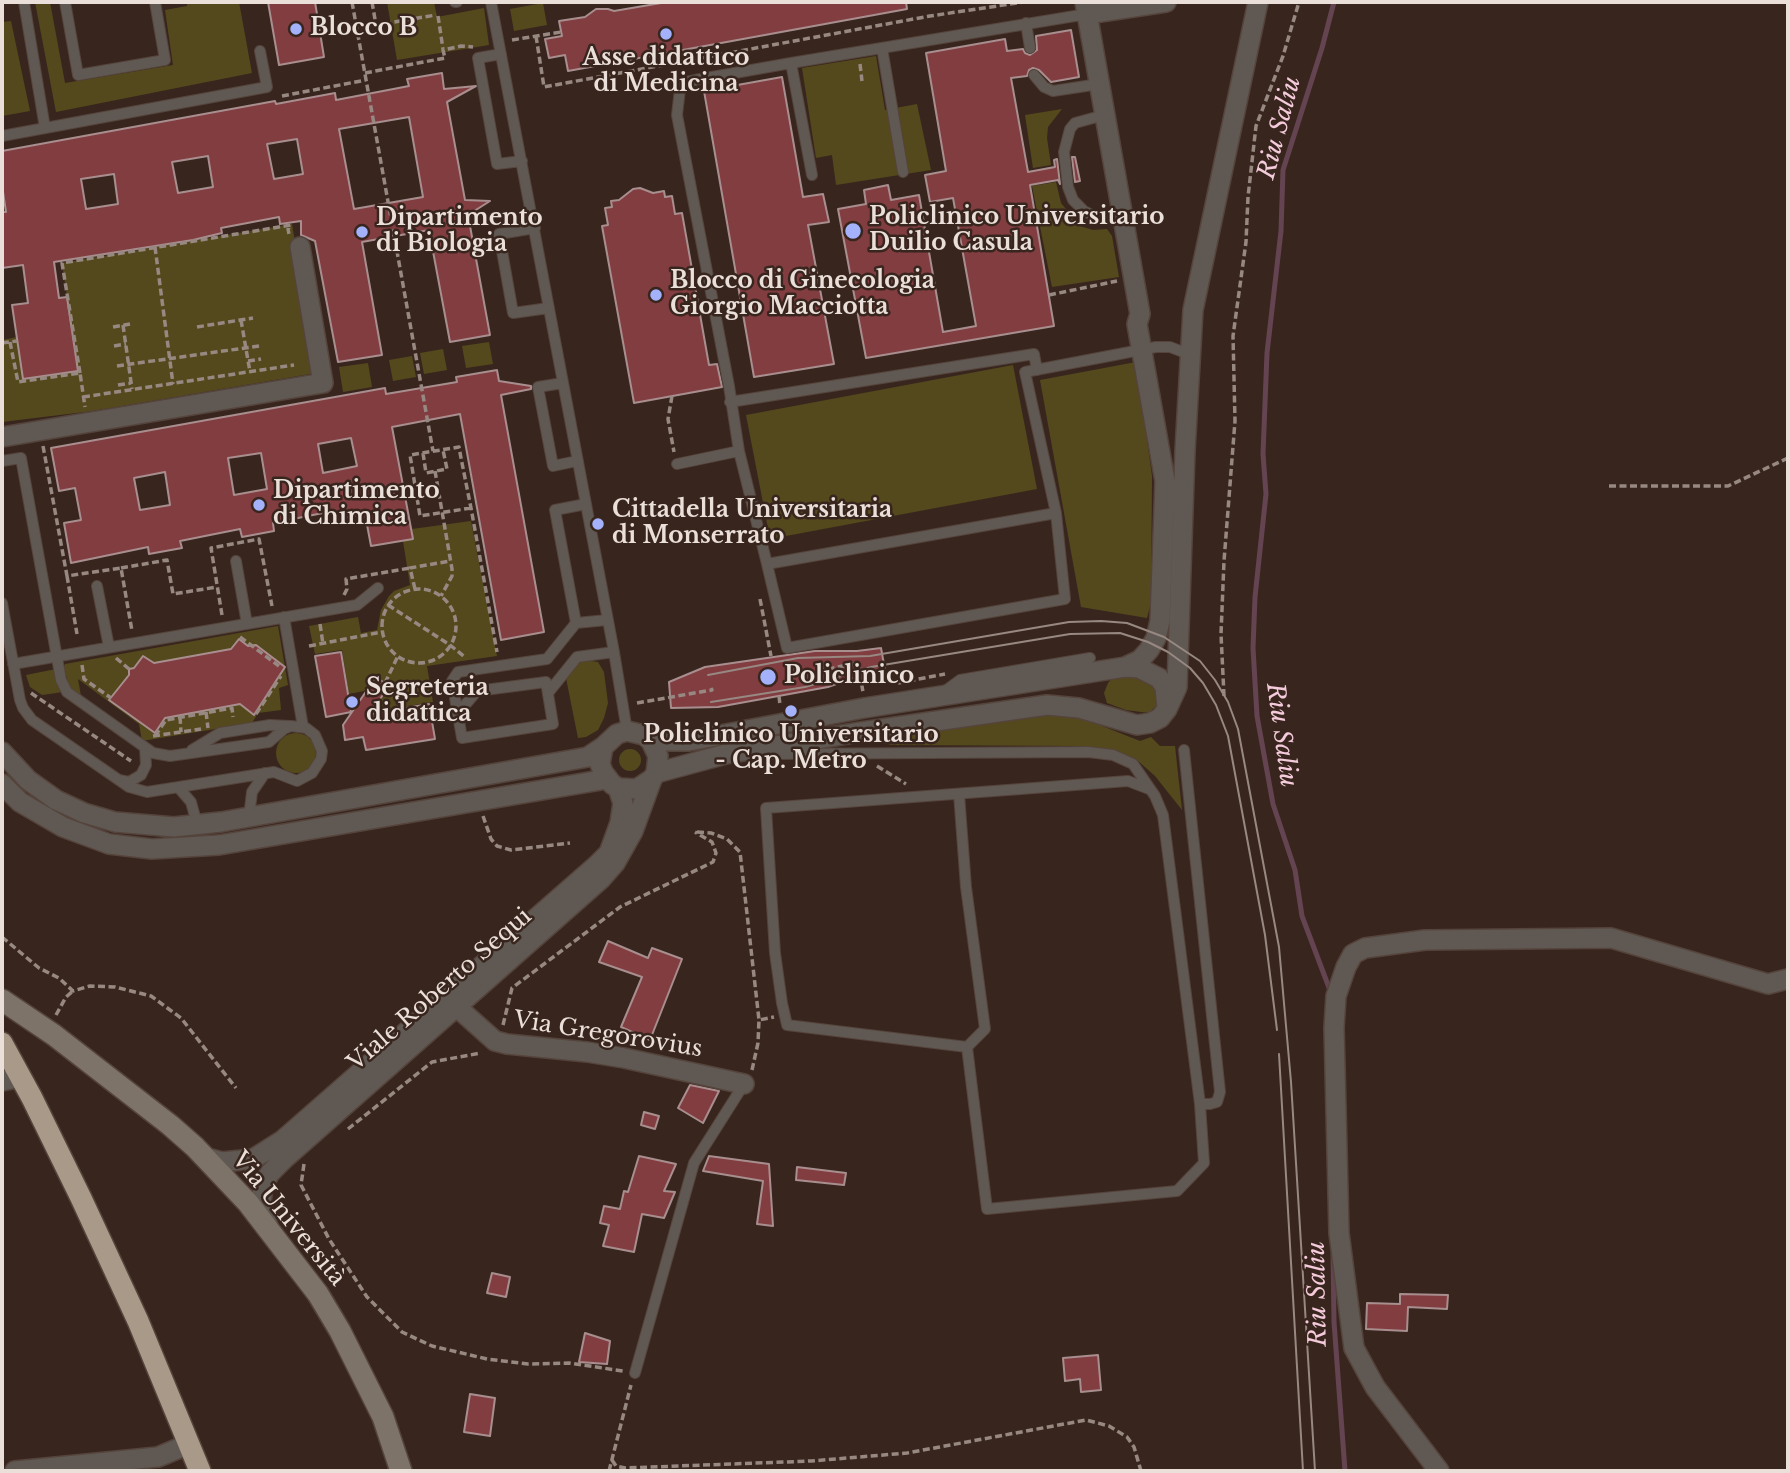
<!DOCTYPE html>
<html>
<head>
<meta charset="utf-8">
<style>
  body { margin:0 }
  #map { position:relative; width:1790px; height:1473px; overflow:hidden; background:#38261e; font-family:"Libre Baskerville",serif }
  canvas { display:block }
  .frame { position:absolute; inset:0; border:4px solid #ebdfda; pointer-events:none }
</style>
</head>
<body>
<div id="map">
<canvas width="1790" height="1473"></canvas>
<div class="frame"></div>
</div>
<script>
const g = document.querySelector('canvas').getContext('2d');
g.lineJoin = 'round';
function paint(path, color) { g.fillStyle = color; g.fill(path, 'evenodd'); }
const toPath = rows => new Path2D(rows.map(r => 'M' + r).join(''));
function stroke(path, color, width, dash) { g.strokeStyle = color; g.lineWidth = width; g.lineCap = dash ? 'butt' : 'round'; g.setLineDash(dash || []); g.stroke(path); }
function label(font, color, halo, rows, align = 'center') {
  g.font = font + ' "Libre Baskerville",serif'; g.lineWidth = 5; g.setLineDash([]); g.textBaseline = 'middle'; g.strokeStyle = halo; g.fillStyle = color; for (const [text, x, y, turn = 0] of rows) {
    g.save(); g.translate(x, y); g.rotate((+turn || 0) * Math.PI / 180); g.textAlign = isNaN(turn) ? turn : align; if (halo) g.strokeText(text, 0, 0); g.fillText(text, 0, 0); g.restore();
  }
}
const green = toPath([
  [35,2,50,2,65,83,173,65,165,10,187,6,187,2,239,2,252,73,56,112],
  [387,2,434,2,437,17,484,8,489,45,397,60],
  [543,3,547,25,514,31,510,9],
  [11,21,30,111,2,116,2,22],
  [876,56,885,110,917,104,931,170,836,185,832,155,816,158,802,68],
  [1062,109,1048,127,1047,138,1051,165,1033,168,1025,115],
  [1056,182,1061,203,1080,226,1093,230,1107,229,1112,236,1119,277,1052,287,1032,186],
  [292,224,316,373,93,411,2,422,2,340,17,337,78,371,62,263],
  [489,342,493,364,466,368,462,346],
  [443,349,447,370,424,374,420,353],
  [412,356,416,377,393,381,389,360],
  [1136,362,1152,476,1151,602,1147,618,1081,607,1040,380],
  [368,363,372,387,343,392,339,367],
  [1013,365,1037,489,770,539,746,415],
  [471,521,497,656,427,666,433,702,383,710,381,700,391,686,376,676,364,691,349,694,342,650,315,654,309,626,358,617,361,633,377,630,381,610,389,596,394,591,410,585,403,541,413,539,412,529],
  [278,626,288,685,279,688,281,710,258,713,252,723,142,741,139,724,78,679,81,696,69,687,64,667,65,664],
  [584,660,598,662,604,672,608,703,604,718,598,730,586,737,578,738,566,678,576,665],
  [56,669,63,692,42,695,30,687,26,675],
  [1137,673,1157,686,1159,703,1149,713,1126,710,1107,703,1104,693,1108,683,1114,676],
  [1067,712,1140,741,1151,737,1160,746,1175,746,1182,810,1155,776,1137,760,1115,752,1081,746,893,745,872,742,876,730],
  '276 753a20 20 0 1 1 40 0a20 20 0 1 1-40 0Z',
  '619 760a11 11 0 1 1 22 0a11 11 0 1 1-22 0Z'
]);
const stream = toPath([
  [1331,993,1302,916,1295,870,1273,804,1257,716,1253,648,1255,597,1266,494,1263,454,1267,353,1281,231,1283,170,1322,48,1334,2],
  [1333,1254,1334,1322,1345,1471]
]);
const building = toPath([
  [268,2,315,2,324,57,279,65,268,2],
  [667,2,906,2,907,9,568,71,565,55,549,58,545,39,562,36,559,21,585,17,596,9,608,9,614,11,667,2],
  [1071,30,1079,77,1051,82,1039,70,1033,68,1029,70,1027,76,1011,78,1028,172,1055,167,1054,160,1057,159,1060,184,1058,180,1030,185,1054,326,866,358,838,209,866,204,864,190,888,185,891,200,919,195,943,332,976,326,953,198,930,202,925,175,946,171,926,53,1005,39,1007,51,1023,49,1025,53,1030,55,1037,50,1036,36,1071,30],
  [442,73,444,89,476,86,447,102,465,200,490,201,468,215,490,335,450,342,429,230,362,242,382,355,338,362,315,241,301,235,301,221,280,224,279,217,221,228,222,233,193,240,54,262,59,298,67,297,78,371,23,379,12,305,28,303,23,265,2,268,2,212,6,212,2,185,2,151,275,101,276,104,335,93,336,100,409,86,407,79,442,73],
  [409,117,423,197,354,209,339,129,409,117],
  [297,139,303,174,274,179,267,144,297,139],
  [208,156,213,187,178,193,172,162,208,156],
  [114,174,118,204,86,209,81,179,114,174],
  [782,77,803,197,823,194,829,222,808,225,834,364,754,377,704,91,782,77],
  [1072,157,1075,157,1080,181,1075,182,1072,157],
  [640,188,653,193,664,191,665,197,672,196,675,214,682,213,709,365,717,364,722,387,634,403,602,226,608,225,605,208,612,207,611,201,619,200,633,189,640,188],
  [497,370,499,381,531,386,531,389,501,395,544,632,501,640,460,414,392,427,413,539,371,546,365,514,334,520,333,511,273,523,274,531,242,537,240,529,180,541,182,548,149,554,148,547,71,563,64,523,81,520,75,488,59,491,51,448,385,388,386,394,457,382,456,377,497,370],
  [351,438,357,466,323,473,318,444,351,438],
  [261,453,267,489,234,495,228,458,261,453],
  [165,472,170,505,140,510,134,478,165,472],
  [239,639,248,646,256,645,285,667,254,715,240,704,165,718,155,733,109,700,129,675,129,669,134,668,143,656,154,663,231,649,239,639],
  [881,648,885,670,867,673,828,687,718,707,671,708,669,682,705,667,815,651,857,651,881,648],
  [341,652,351,712,326,717,315,656,341,652],
  [376,677,389,686,370,714,429,704,435,739,366,750,363,737,345,740,343,725,376,677],
  [608,941,648,958,652,948,682,959,650,1040,621,1027,642,977,599,962,608,941],
  [690,1085,719,1091,703,1123,678,1108,690,1085],
  [644,1112,659,1116,655,1129,641,1125,644,1112],
  [639,1156,676,1164,664,1191,675,1192,664,1218,642,1214,634,1252,603,1246,609,1225,600,1223,604,1206,620,1209,624,1191,628,1192,639,1156],
  [709,1156,769,1164,773,1226,757,1224,763,1181,703,1171,709,1156],
  [797,1167,846,1173,844,1185,796,1180,797,1167],
  [492,1273,510,1277,506,1297,487,1293,492,1273],
  [1400,1294,1448,1295,1447,1309,1408,1307,1407,1331,1366,1329,1367,1303,1400,1304,1400,1294],
  [585,1333,610,1341,607,1364,579,1362,585,1333],
  [1098,1355,1101,1390,1081,1392,1080,1379,1065,1381,1063,1358,1098,1355],
  [470,1394,495,1398,490,1436,464,1432,470,1394]
]);
const path = toPath([
  [352,2,433,451],
  [372,2,376,25,436,15],
  [438,16,443,49],
  [536,36,544,87,930,16,1024,2],
  [512,40,561,32],
  [860,64,862,81],
  [365,73,445,58,443,50,461,46,473,47],
  [282,96,366,80],
  [155,247,173,384],
  [1049,295,1117,281],
  [241,320,250,372],
  [123,325,132,389],
  [113,327,130,324],
  [197,327,253,318],
  [10,342,18,382,80,373,85,407],
  [2,343,17,341],
  [114,346,126,344],
  [248,361,261,359],
  [117,366,259,346],
  [80,373,62,263,291,225,288,229,289,234],
  [118,385,131,383],
  [672,396,668,419,674,452],
  [83,397,294,365],
  [43,446,67,576,121,568,132,631],
  [423,453,426,473,447,469,443,450],
  [435,471,452,569,452,576,441,596],
  [1609,486,1728,486,1788,458],
  [471,508,420,516,410,455,459,447,461,458,471,508,497,652],
  [121,568,167,560,173,594,217,587],
  [67,576,77,634],
  [415,589,410,568,450,561],
  '382 626a37 37 0 1 1 74 0a37 37 0 1 1-74 0Z',
  [344,595,347,589,346,579,410,568],
  [760,599,771,656],
  [388,605,450,645,466,658],
  [222,615,211,548,259,539,272,606],
  [320,624,323,644],
  [240,637,279,666],
  [309,646,382,632],
  [116,658,129,669],
  [82,665,84,679,111,698],
  [807,673,858,663,863,692],
  [769,679,770,681],
  [385,683,398,656],
  [898,683,945,674],
  [31,693,131,761],
  [779,696,780,705],
  [1224,696,1221,634,1224,561,1235,421,1233,336,1246,242,1248,197,1256,126,1283,56,1299,2],
  [637,703,712,690,711,688],
  [206,712,208,728],
  [256,714,281,676],
  [180,717,181,732],
  [153,736,201,729],
  [155,736,166,720,232,708,233,717],
  [877,766,906,784],
  [483,816,491,839,497,846,511,850,570,843],
  [697,832,711,833,727,839,740,852,759,1020,774,1017],
  [2,937,39,968,59,978,73,991,90,986,115,987,151,996,181,1018,236,1088],
  [56,1015,66,997,73,991],
  [503,1025,512,988,620,907,713,862,716,853,712,842,695,832],
  [752,1070,758,1043,759,1020],
  [348,1129,432,1062,481,1053],
  [304,1164,301,1185,329,1239,367,1297,402,1332,432,1346,487,1359,528,1364,569,1363,623,1371],
  [612,1460,616,1466,625,1468,811,1461,907,1453,1086,1420,1109,1426,1127,1437,1134,1447,1141,1471],
  [609,1471,631,1385]
]);
const lane = toPath([
  [24,2,45,128],
  [65,2,78,75,165,60,155,2],
  [455,2,457,2],
  [491,2,614,652,627,731],
  [1026,23,1030,48],
  [882,48,903,172],
  [501,54,478,58,497,164,522,161],
  [791,63,1087,14],
  [1034,75,1044,87,1053,91,1099,84],
  [1104,115,1075,123,1070,129,1064,152,1068,187,1073,200,1084,211,1096,217,1121,214],
  [2,136,267,87,260,51],
  [812,175,791,63,695,80,686,82,680,89,677,115,729,386,739,451,767,564,1056,513],
  [535,228,499,234,513,313,549,308],
  [563,383,538,387,553,466,577,461],
  [730,402,1034,354,1037,370],
  [2,461,21,458,61,680,67,692,153,753,170,756,269,742,284,729,291,726,306,728,315,735,322,751,321,759,312,773,297,781,274,772,147,792,129,787,32,720,23,708,20,700,2,603],
  [677,464,739,451],
  [236,561,247,624],
  [767,564,787,648,1065,599,1056,513,1025,372,1156,347,1170,347,1191,355],
  [97,586,109,647],
  [284,617,303,727],
  [576,623,555,510,586,504],
  [13,664,357,605,378,588],
  [945,691,960,680,1090,658],
  [548,693,577,657,614,652],
  [459,712,477,691,546,682,553,724,462,738,452,681,458,672,547,659,576,623,607,620],
  [192,750,220,733,270,725,290,726],
  [773,754,1088,752,1113,755,1133,764,1155,796,1163,815,1200,1104,1210,1104,1217,1102,1220,1092,1184,750],
  [119,780,129,782,141,775,146,765,145,748],
  [178,787,191,802,197,824],
  [1149,789,1128,781,766,808,775,953,782,1003,787,1025,967,1047,987,1209,1177,1191,1204,1163,1200,1104],
  [959,794,966,887,985,1029,967,1047],
  [249,817,252,792,265,773],
  [635,1373,694,1163,744,1084]
]);
const street = toPath([
  [1087,14,1166,2],
  [2,437,323,383,300,247],
  [1125,667,1139,668,1159,678,1165,687,1167,708],
  [651,741,689,741,864,708,1125,667,1140,660,1149,650,1156,638,1160,621,1165,481,1137,324,1140,314,1085,2],
  [2,752,28,780,56,800,84,813,115,822,174,827,221,822,588,757,603,747,617,734,627,731,644,735,651,741,658,756,656,773,652,779,637,789,618,788,612,784,603,772,600,764,603,747],
  [656,773,726,754,860,732,1047,705,1079,708,1137,725,1150,723,1160,718,1167,709,1177,687,1185,451,1193,310,1258,2],
  [2,784,20,802,63,827,109,844,152,849,219,845,607,779],
  [458,1008,495,1041,507,1044,587,1052,624,1058,744,1084],
  [2,1081,20,1077],
  [204,1157,222,1162,253,1159,283,1140,597,865,609,853,620,823,623,803,618,788],
  [268,1226,261,1204,263,1185,270,1173,284,1159,601,879,615,863,633,831,652,779],
  [15,1471,158,1457,189,1444],
  [1439,1471,1375,1387,1354,1348,1339,1233,1334,1028,1336,996,1346,967,1353,954,1365,948,1425,940,1611,938,1768,984,1788,979]
]);
const secondary = toPath([
  [2,1000,54,1035,170,1125,195,1147,248,1203,318,1294,340,1331,383,1417,401,1471]
]);
const highway = toPath([
  [2,1043,32,1098,81,1198,138,1321,200,1471]
]);
const tram = toPath([
  [708,675,798,658,870,656,1069,622,1101,621,1127,623,1164,637,1200,661,1215,680,1228,702,1238,729,1279,947,1291,1082,1315,1471],
  [711,702,805,687,871,667,1070,634,1120,633,1148,642,1168,652,1190,668,1203,683,1216,705,1228,736,1265,935,1277,1030],
  [1279,1054,1303,1471]
]);
const markers = [
  [296,29,7,"#a4b2fc"],
  [666,34,7,"#a4b2fc"],
  [853,231,9,"#a4b2fc"],
  [362,232,7,"#a4b2fc"],
  [656,295,7,"#a4b2fc"],
  [259,505,7,"#a4b2fc"],
  [598,524,7,"#a4b2fc"],
  [768,677,9,"#a4b2fc"],
  [352,702,7,"#a4b2fc"],
  [791,711,7,"#a4b2fc"]
];
const poiNames = [
  ["Blocco B",310,29],
  ["Asse didattico",666,59,"center"],
  ["di Medicina",666,85,"center"],
  ["Policlinico Universitario",869,218],
  ["Duilio Casula",869,244],
  ["Dipartimento",376,219],
  ["di Biologia",376,245],
  ["Blocco di Ginecologia",670,282],
  ["Giorgio Macciotta",670,308],
  ["Dipartimento",273,492],
  ["di Chimica",273,518],
  ["Cittadella Universitaria",612,511],
  ["di Monserrato",612,537],
  ["Policlinico",784,677],
  ["Segreteria",366,689],
  ["didattica",366,715],
  ["Policlinico Universitario",791,736,"center"],
  ["- Cap. Metro",791,762,"center"]
];
const streetNames = [
  ["Viale Roberto Sequi",440,990,-41],
  ["Via Gregorovius",608,1035,9],
  ["Via Università",288,1219,51]
];
const waterNames = [
  ["Riu Saliu",1280,128,-75],
  ["Riu Saliu",1281,735,82],
  ["Riu Saliu",1318,1294,-91]
];
paint(green, '#54491c');
stroke(stream, '#654452', 5);
paint(building, '#823d41');
stroke(building, '#a88e8e', 2);
stroke(lane, '#55443c', 12);
stroke(street, '#55443c', 22);
stroke(secondary, '#55443c', 24);
stroke(highway, '#55443c', 24);
stroke(path, '#978882', 3.5, [7, 3.5]);
stroke(lane, '#605953', 10);
stroke(street, '#605953', 19);
stroke(secondary, '#7e7369', 21);
stroke(highway, '#a99988', 21);
stroke(tram, '#978882', 2);
for (const [x, y, r, color] of markers) { const dot = new Path2D(); dot.arc(x, y, r, 0, 2 * Math.PI); g.fillStyle = color; g.fill(dot); stroke(dot, '#38261e', 2.5); }
label('bold 23px', '#ebdfda', '#38261e', poiNames, 'left');
label('23px', '#ebdfda', '#38261e', streetNames);
label('italic 24px', '#f4cbdb', '#38261e', waterNames);
</script>
</body>
</html>
